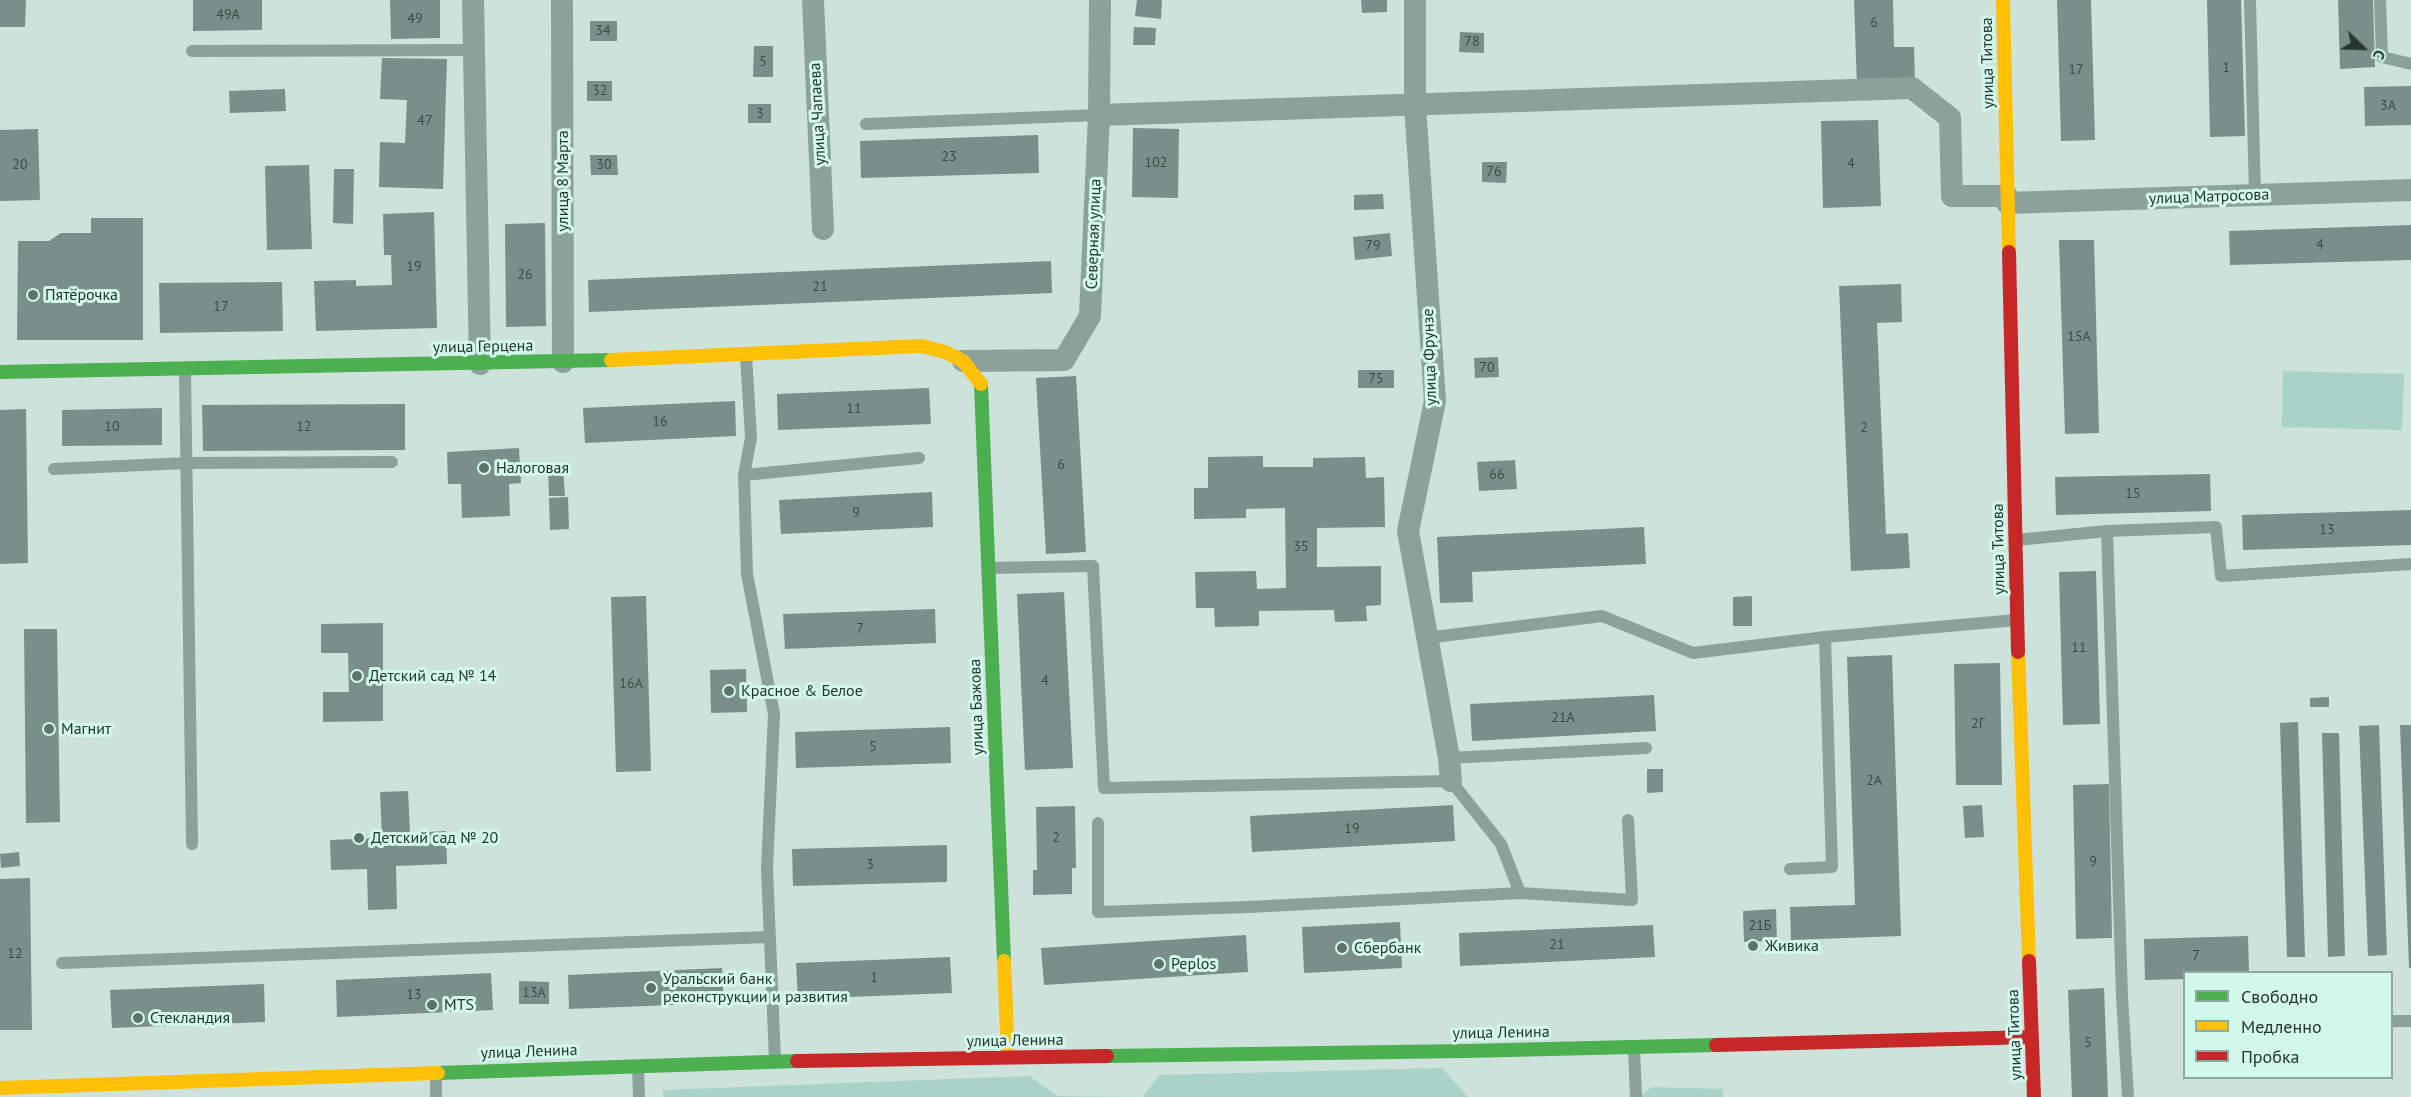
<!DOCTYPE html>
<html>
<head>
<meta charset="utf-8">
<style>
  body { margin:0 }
  #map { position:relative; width:2411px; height:1097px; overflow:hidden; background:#cce2da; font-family:"PT Sans",sans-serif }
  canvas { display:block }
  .legend { position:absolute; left:2183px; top:971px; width:210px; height:108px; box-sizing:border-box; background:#d1f8eb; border:2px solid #8daaa0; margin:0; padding:8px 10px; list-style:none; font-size:18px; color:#263530 }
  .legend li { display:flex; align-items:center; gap:12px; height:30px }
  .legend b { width:30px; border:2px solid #8daaa0 }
  .north { position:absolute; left:2333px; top:18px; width:60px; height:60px; -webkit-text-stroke:4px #d1f8eb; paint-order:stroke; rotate:113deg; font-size:16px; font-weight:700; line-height:24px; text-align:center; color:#263530 }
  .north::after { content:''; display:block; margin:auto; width:21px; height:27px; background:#263530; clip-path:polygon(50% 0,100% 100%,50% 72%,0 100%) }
</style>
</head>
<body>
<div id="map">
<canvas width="2411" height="1097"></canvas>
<ul class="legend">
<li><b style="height:8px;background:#4caf50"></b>Свободно</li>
<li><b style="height:8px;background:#ffc107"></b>Медленно</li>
<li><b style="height:8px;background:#c62828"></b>Пробка</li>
</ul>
<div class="north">С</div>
</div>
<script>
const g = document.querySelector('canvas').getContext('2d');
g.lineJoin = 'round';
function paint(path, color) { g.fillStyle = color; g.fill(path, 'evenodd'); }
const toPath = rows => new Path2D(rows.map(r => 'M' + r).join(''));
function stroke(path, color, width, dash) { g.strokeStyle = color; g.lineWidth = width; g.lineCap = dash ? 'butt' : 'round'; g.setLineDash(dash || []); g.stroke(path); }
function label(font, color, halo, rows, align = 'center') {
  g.font = font + ' "PT Sans",sans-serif'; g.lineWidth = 6; g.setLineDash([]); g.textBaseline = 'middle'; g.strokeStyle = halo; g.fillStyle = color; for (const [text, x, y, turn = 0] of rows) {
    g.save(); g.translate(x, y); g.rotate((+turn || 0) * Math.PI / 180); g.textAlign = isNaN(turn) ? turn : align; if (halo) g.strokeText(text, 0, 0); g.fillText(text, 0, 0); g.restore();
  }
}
const green = toPath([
  [2283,371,2404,374,2402,430,2282,427],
  [1442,1068,1468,1097,663,1097,663,1090,1029,1076,1058,1096,1143,1097,1159,1075],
  [1652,1087,1723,1089,1723,1097,1639,1097]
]);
const building = toPath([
  [0,0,26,0,25,27,0,27],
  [193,0,262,0,262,30,193,31],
  [390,0,440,0,440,38,391,39],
  [1137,0,1162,0,1161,19,1135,16],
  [1361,0,1387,0,1387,12,1362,13],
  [1854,0,1893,0,1894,47,1914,47,1915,85,1857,87],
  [2057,0,2091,0,2095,140,2061,141],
  [2207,0,2241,0,2245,136,2210,137],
  [2338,0,2373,0,2375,67,2340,69],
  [590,21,617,21,617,41,590,41],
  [1134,27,1156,28,1155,45,1133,45],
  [1460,32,1484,33,1484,53,1459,52],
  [754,46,773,46,773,77,753,77],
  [382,58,447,59,443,189,379,187,380,142,405,143,407,100,380,99],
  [587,81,612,81,612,101,587,101],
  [2411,86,2411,125,2365,126,2364,87],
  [285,89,286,111,230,113,229,91],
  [748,104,771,104,771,123,748,123],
  [1878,120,1881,206,1823,208,1821,121],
  [1133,128,1179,129,1178,198,1132,197],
  [38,129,40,200,0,201,0,130],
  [1038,135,1039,173,861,178,860,141],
  [590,155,617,155,618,175,591,175],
  [1482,162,1507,162,1506,183,1482,182],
  [309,165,312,249,267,250,265,166],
  [334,169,354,169,353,224,333,223],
  [1383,194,1384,209,1354,210,1354,195],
  [434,212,437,328,316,331,314,281,356,280,356,286,392,285,391,255,384,255,383,214],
  [91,218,143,218,143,340,17,340,18,241,49,241,61,233,91,233],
  [545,223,546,326,506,327,505,224],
  [2411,225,2411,260,2230,265,2229,231],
  [1390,233,1392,256,1355,260,1353,237],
  [2059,240,2094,240,2099,433,2065,434],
  [1051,261,1052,293,589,312,588,280],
  [282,282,283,331,160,333,159,283],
  [1901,284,1902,322,1877,323,1886,534,1908,533,1910,568,1851,571,1839,286],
  [1498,357,1499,377,1475,378,1474,358],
  [1358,370,1394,370,1394,388,1358,388],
  [1076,376,1086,552,1046,554,1036,378],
  [929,388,931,424,778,430,777,394],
  [735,401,736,436,585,443,583,408],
  [405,404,405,450,203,451,202,405],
  [162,408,162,445,62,446,62,410],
  [26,409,28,563,0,564,0,410],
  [519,448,521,483,509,484,510,516,462,518,461,484,448,484,447,452],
  [1263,456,1263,467,1313,467,1313,458,1365,457,1366,478,1384,477,1385,527,1317,528,1317,567,1381,566,1381,605,1366,606,1367,621,1335,622,1334,610,1259,611,1259,626,1215,627,1214,608,1196,608,1195,572,1256,571,1257,589,1286,588,1285,508,1246,509,1246,518,1194,519,1194,488,1208,488,1208,457],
  [1515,460,1517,489,1479,491,1477,462],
  [548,468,563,468,565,496,549,496],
  [2210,474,2211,511,2056,515,2055,477],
  [932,492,933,527,781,534,779,500],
  [568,497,569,529,550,530,549,498],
  [2411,510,2411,545,2243,550,2242,515],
  [1644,527,1646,564,1472,572,1473,602,1440,603,1437,537],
  [2096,571,2100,724,2063,725,2059,572],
  [1064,592,1073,768,1025,770,1017,594],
  [646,596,651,771,616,772,611,597],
  [1752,596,1752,626,1733,626,1733,597],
  [935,609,936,643,785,649,783,614],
  [383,623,383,721,323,722,323,692,349,692,348,653,321,653,321,624],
  [24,629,57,629,60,822,26,823],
  [1892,655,1901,936,1791,940,1790,907,1855,905,1847,657],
  [2000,663,2002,785,1956,785,1954,664],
  [746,669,747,712,711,713,710,670],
  [1654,695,1656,731,1472,741,1470,704],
  [2329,697,2329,707,2310,707,2310,698],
  [2298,722,2305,957,2287,957,2280,723],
  [2379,725,2387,955,2368,956,2359,726],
  [2400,725,2411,725,2411,968,2409,968],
  [950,727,951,763,796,768,795,732],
  [2322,733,2339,733,2345,956,2328,957],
  [1647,769,1663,769,1663,792,1647,793],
  [2109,784,2112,938,2076,939,2073,785],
  [408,791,410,833,446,831,447,864,396,866,397,909,368,910,367,869,331,870,330,840,382,838,380,792],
  [1453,805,1455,841,1252,852,1250,816],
  [1982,805,1984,837,1965,838,1963,806],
  [1075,806,1076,868,1072,868,1072,894,1033,895,1033,870,1037,870,1036,807],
  [947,845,947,882,793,886,792,849],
  [19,852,20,866,1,868,0,854],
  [30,878,32,1030,0,1030,0,879],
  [1776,909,1777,941,1744,942,1743,911],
  [1400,922,1402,968,1304,973,1302,927],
  [1653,925,1655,957,1460,966,1459,933],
  [1246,935,1248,972,1044,985,1041,948],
  [2248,936,2249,972,2184,972,2184,979,2145,980,2144,939],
  [950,957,952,993,798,999,796,963],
  [722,968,724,1003,569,1009,568,975],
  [491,973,493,1010,337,1017,336,980],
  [519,981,549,982,549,1004,519,1004],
  [264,984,265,1022,112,1028,110,990],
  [2104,988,2108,1097,2072,1097,2068,990]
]);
const lane = toPath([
  [2250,0,2255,195],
  [2380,0,2382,57,2411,64],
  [192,51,474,50],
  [866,124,1099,115],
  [746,355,751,438,744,475,747,574,774,714,767,869,775,1060],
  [185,370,192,844],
  [54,469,187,463,392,462],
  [744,475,919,458],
  [2107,531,2122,996,2128,1097],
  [2017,540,2107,531,2216,527,2221,576,2411,564],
  [989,568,1093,566,1104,788,1451,781,1501,844,1520,893],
  [1426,638,1602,616,1693,653,1825,637,2016,620],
  [1449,758,1646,748],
  [1098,823,1098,912,1249,907,1520,893,1632,900,1628,820],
  [1790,869,1832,867,1825,637],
  [62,963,769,937],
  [2392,1021,2411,1021],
  [1634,1048,1636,1097],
  [638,1067,639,1097],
  [436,1073,436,1097]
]);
const street = toPath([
  [473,0,480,364],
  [562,0,563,362],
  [813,0,823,229],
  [1415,0,1415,105,1435,401,1408,531,1449,758,1451,781],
  [1099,115,1912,88,1950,118,1952,196,2007,196],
  [2007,203,2411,190],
  [963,361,1064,360,1090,316,1099,115,1100,0]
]);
const fast = toPath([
  [0,372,611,360],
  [981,384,1004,961],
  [1107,1056,1466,1051,1716,1045],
  [438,1073,797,1061]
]);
const slow = toPath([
  [2003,0,2009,252],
  [611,360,922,346,945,352,963,361,981,384],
  [2018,652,2029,961],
  [1004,961,1008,1057],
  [0,1088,438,1073]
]);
const jam = toPath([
  [2009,252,2018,652],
  [2029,961,2034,1097],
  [1716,1045,2032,1037],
  [797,1061,1107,1056]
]);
const markers = [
  [33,295,6,"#60726c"],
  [484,468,6,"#60726c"],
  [357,676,6,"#60726c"],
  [729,691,6,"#60726c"],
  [49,729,6,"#60726c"],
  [359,838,6,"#60726c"],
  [1753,946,6,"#60726c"],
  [1342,948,6,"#60726c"],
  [1159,964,6,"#60726c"],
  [651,988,6,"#60726c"],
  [432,1005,6,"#60726c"],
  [138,1018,6,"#60726c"]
];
const numberNames = [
  ["49А",228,15],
  ["49",415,19],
  ["6",1874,23],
  ["34",603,31],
  ["78",1472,42],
  ["5",763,62],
  ["1",2226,68],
  ["17",2076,70],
  ["32",600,91],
  ["3А",2388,106],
  ["3",760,114],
  ["47",425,121],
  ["23",949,157],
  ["102",1156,163],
  ["4",1851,164],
  ["20",20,165],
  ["30",604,165],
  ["76",1494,172],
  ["4",2320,245],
  ["79",1373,246],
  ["19",414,267],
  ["26",525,275],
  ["21",820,287],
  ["17",221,307],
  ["15А",2079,337],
  ["70",1487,368],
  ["75",1376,379],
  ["11",854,409],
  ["16",660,422],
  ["10",112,427],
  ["12",304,427],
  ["2",1864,428],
  ["6",1061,465],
  ["66",1497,475],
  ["15",2133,494],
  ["9",856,513],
  ["13",2327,530],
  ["35",1301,547],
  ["7",860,629],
  ["11",2079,648],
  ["4",1045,681],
  ["16А",631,684],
  ["21А",1563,718],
  ["2Г",1978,724],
  ["5",873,747],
  ["2А",1874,781],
  ["19",1352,829],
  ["2",1056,838],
  ["9",2093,862],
  ["3",870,865],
  ["21Б",1760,926],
  ["21",1557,945],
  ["12",15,954],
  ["7",2196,956],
  ["1",874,978],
  ["13А",534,993],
  ["13",414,995],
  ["5",2088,1043]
];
const streetNames = [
  ["улица Титова",1988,63,-91],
  ["улица Чапаева",818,114,-93],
  ["улица 8 Марта",563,181,-90],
  ["улица Матросова",2209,197,-2],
  ["Северная улица",1094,234,-88],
  ["улица Герцена",483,347,-1],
  ["улица Фрунзе",1430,357,-92],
  ["улица Титова",1999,549,-91],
  ["улица Бажова",977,707,-92],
  ["улица Ленина",1501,1033,-1],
  ["улица Титова",2015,1035,-92],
  ["улица Ленина",1015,1041,-1],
  ["улица Ленина",529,1052,-2]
];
const poiNames = [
  ["Пятёрочка",45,295],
  ["Налоговая",496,468],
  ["Детский сад № 14",369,676],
  ["Красное & Белое",741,691],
  ["Магнит",61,729],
  ["Детский сад № 20",371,838],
  ["Живика",1765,946],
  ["Сбербанк",1354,948],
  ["Peplos",1171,964],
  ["Уральский банк",663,979],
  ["реконструкции и развития",663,997],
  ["MTS",444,1005],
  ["Стекландия",150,1018]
];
paint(green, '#a8d3c6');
paint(building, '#7a8f89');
stroke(lane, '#8ba29b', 12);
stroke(street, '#8ba29b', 22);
stroke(fast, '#4caf50', 14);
stroke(slow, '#ffc107', 14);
stroke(jam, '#c62828', 14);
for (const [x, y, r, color] of markers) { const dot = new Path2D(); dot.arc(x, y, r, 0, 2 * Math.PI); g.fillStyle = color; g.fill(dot); stroke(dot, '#d1f8eb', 2); }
label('14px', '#3b4c46', null, numberNames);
label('16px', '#263530', '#d1f8eb', streetNames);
label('16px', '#263530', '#d1f8eb', poiNames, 'left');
</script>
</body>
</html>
